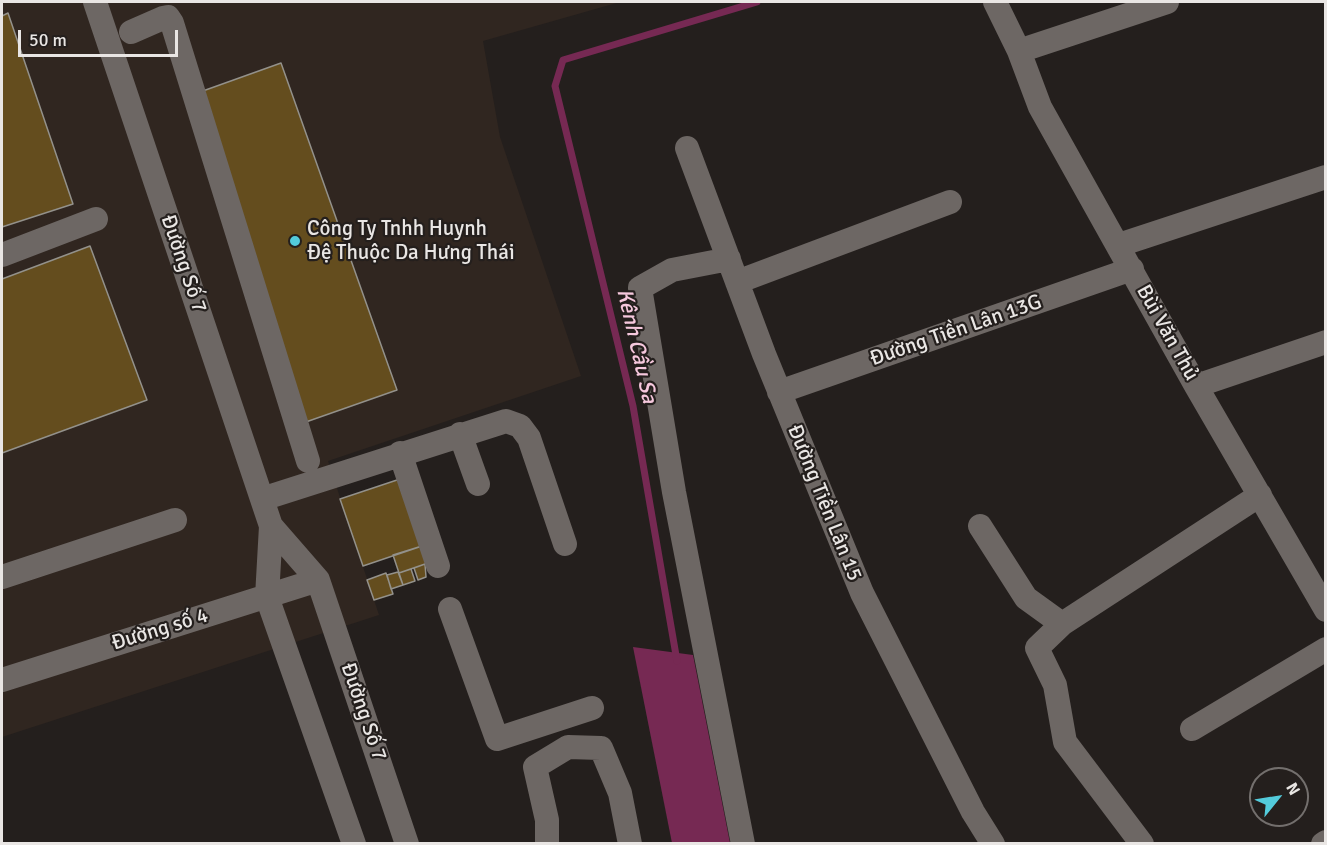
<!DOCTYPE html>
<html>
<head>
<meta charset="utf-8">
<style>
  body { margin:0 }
  #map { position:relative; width:1327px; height:845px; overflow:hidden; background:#241f1d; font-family:Signika,sans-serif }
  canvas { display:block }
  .frame { position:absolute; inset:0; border:3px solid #e9e6e4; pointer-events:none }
  .north { position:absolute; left:1249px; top:767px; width:60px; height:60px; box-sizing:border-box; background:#241f1d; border:2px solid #736f6d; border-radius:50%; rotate:60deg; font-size:16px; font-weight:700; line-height:24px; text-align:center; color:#e9e6e4 }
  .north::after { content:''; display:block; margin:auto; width:21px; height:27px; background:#53cbdb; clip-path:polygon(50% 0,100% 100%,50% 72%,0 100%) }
  .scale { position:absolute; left:18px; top:30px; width:160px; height:27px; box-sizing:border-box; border:3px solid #e9e6e4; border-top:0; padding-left:8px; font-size:18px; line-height:21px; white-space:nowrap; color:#e9e6e4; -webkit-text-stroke:4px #241f1d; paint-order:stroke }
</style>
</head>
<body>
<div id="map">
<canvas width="1327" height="845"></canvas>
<div class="frame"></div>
<div class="north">N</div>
<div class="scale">50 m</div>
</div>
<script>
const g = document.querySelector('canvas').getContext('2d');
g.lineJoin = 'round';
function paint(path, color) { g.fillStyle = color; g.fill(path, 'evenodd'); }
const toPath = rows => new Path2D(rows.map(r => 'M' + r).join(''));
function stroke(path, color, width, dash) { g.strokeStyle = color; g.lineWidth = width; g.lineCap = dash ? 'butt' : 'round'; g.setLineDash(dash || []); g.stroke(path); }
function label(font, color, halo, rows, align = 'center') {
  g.font = font + ' Signika,sans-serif'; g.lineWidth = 4.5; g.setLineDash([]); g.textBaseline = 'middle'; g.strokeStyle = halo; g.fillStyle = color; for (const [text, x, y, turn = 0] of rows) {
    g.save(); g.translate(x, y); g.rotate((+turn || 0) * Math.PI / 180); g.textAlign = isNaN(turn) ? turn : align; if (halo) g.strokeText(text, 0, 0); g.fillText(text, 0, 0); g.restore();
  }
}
const built = toPath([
  [2,2,620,2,483,41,500,137,581,376,328,461,379,615,2,737]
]);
const water = toPath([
  [633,647,693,655,730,843,672,843]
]);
const stream = toPath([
  [677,661,633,406,555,86,563,60,757,2]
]);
const building = toPath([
  [8,13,73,204,2,227,2,16,8,13],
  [281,63,397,390,303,423,200,92,281,63],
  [90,246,147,400,2,453,2,279,90,246],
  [400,479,422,546,363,566,340,499,400,479],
  [422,546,428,563,399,573,393,555,422,546],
  [425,564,426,577,418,580,414,568,425,564],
  [411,569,415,581,403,585,399,573,411,569],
  [398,572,403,585,391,589,387,575,398,572],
  [386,573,393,594,374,600,367,580,386,573]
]);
const minor = toPath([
  [95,2,271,526,267,597,354,844],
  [995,2,1019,51,1040,107,1196,386,1326,610],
  [131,32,163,18,168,17,172,23,308,461],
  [1019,51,1167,2],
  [687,148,764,354,862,593,973,812,993,844],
  [1119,245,1326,177],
  [2,255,96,219],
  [729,259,672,270,640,288,674,492,743,844],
  [737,282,950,202],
  [1196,386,1326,342],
  [779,392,1132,269],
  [460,434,478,484],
  [400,453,438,566],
  [262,499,506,421,520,426,529,438,565,544],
  [271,526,318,580,407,844],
  [980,526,1026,598,1062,624],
  [2,577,175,520],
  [450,609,497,739,592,708],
  [2,680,318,580],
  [1192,729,1326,649],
  [547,844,547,820,535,767,568,747,601,748,620,793,630,844],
  [1142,844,1065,742,1055,685,1037,648,1062,624,1260,495],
  [1323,844,1326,842]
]);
const markers = [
  [295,241,6,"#53cbdb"]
];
const poiNames = [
  ["Công Ty Tnhh Huynh",307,229],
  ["Đệ Thuộc Da Hưng Thái",307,253]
];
const streetNames = [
  ["Đường Số 7",183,264,71],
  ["Đường Tiền Lân 13G",956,331,-19],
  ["Bùi Văn Thủ",1167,333,61],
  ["Đường Tiền Lân 15",824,503,68],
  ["Đường số 4",160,630,-17],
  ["Đường Số 7",363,712,71]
];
const waterNames = [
  ["Kênh Cầu Sa",636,346,77]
];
paint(built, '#302620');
paint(water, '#762953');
stroke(stream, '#762953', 7);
paint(building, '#644d1e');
stroke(building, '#93918b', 1.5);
stroke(minor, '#6d6764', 24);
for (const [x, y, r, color] of markers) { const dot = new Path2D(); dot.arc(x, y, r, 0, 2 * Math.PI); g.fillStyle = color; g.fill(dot); stroke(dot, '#241f1d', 2); }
label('21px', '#e9e6e4', '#241f1d', poiNames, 'left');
label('21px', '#e9e6e4', '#241f1d', streetNames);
label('italic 22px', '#f6c8dd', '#241f1d', waterNames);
</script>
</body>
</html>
